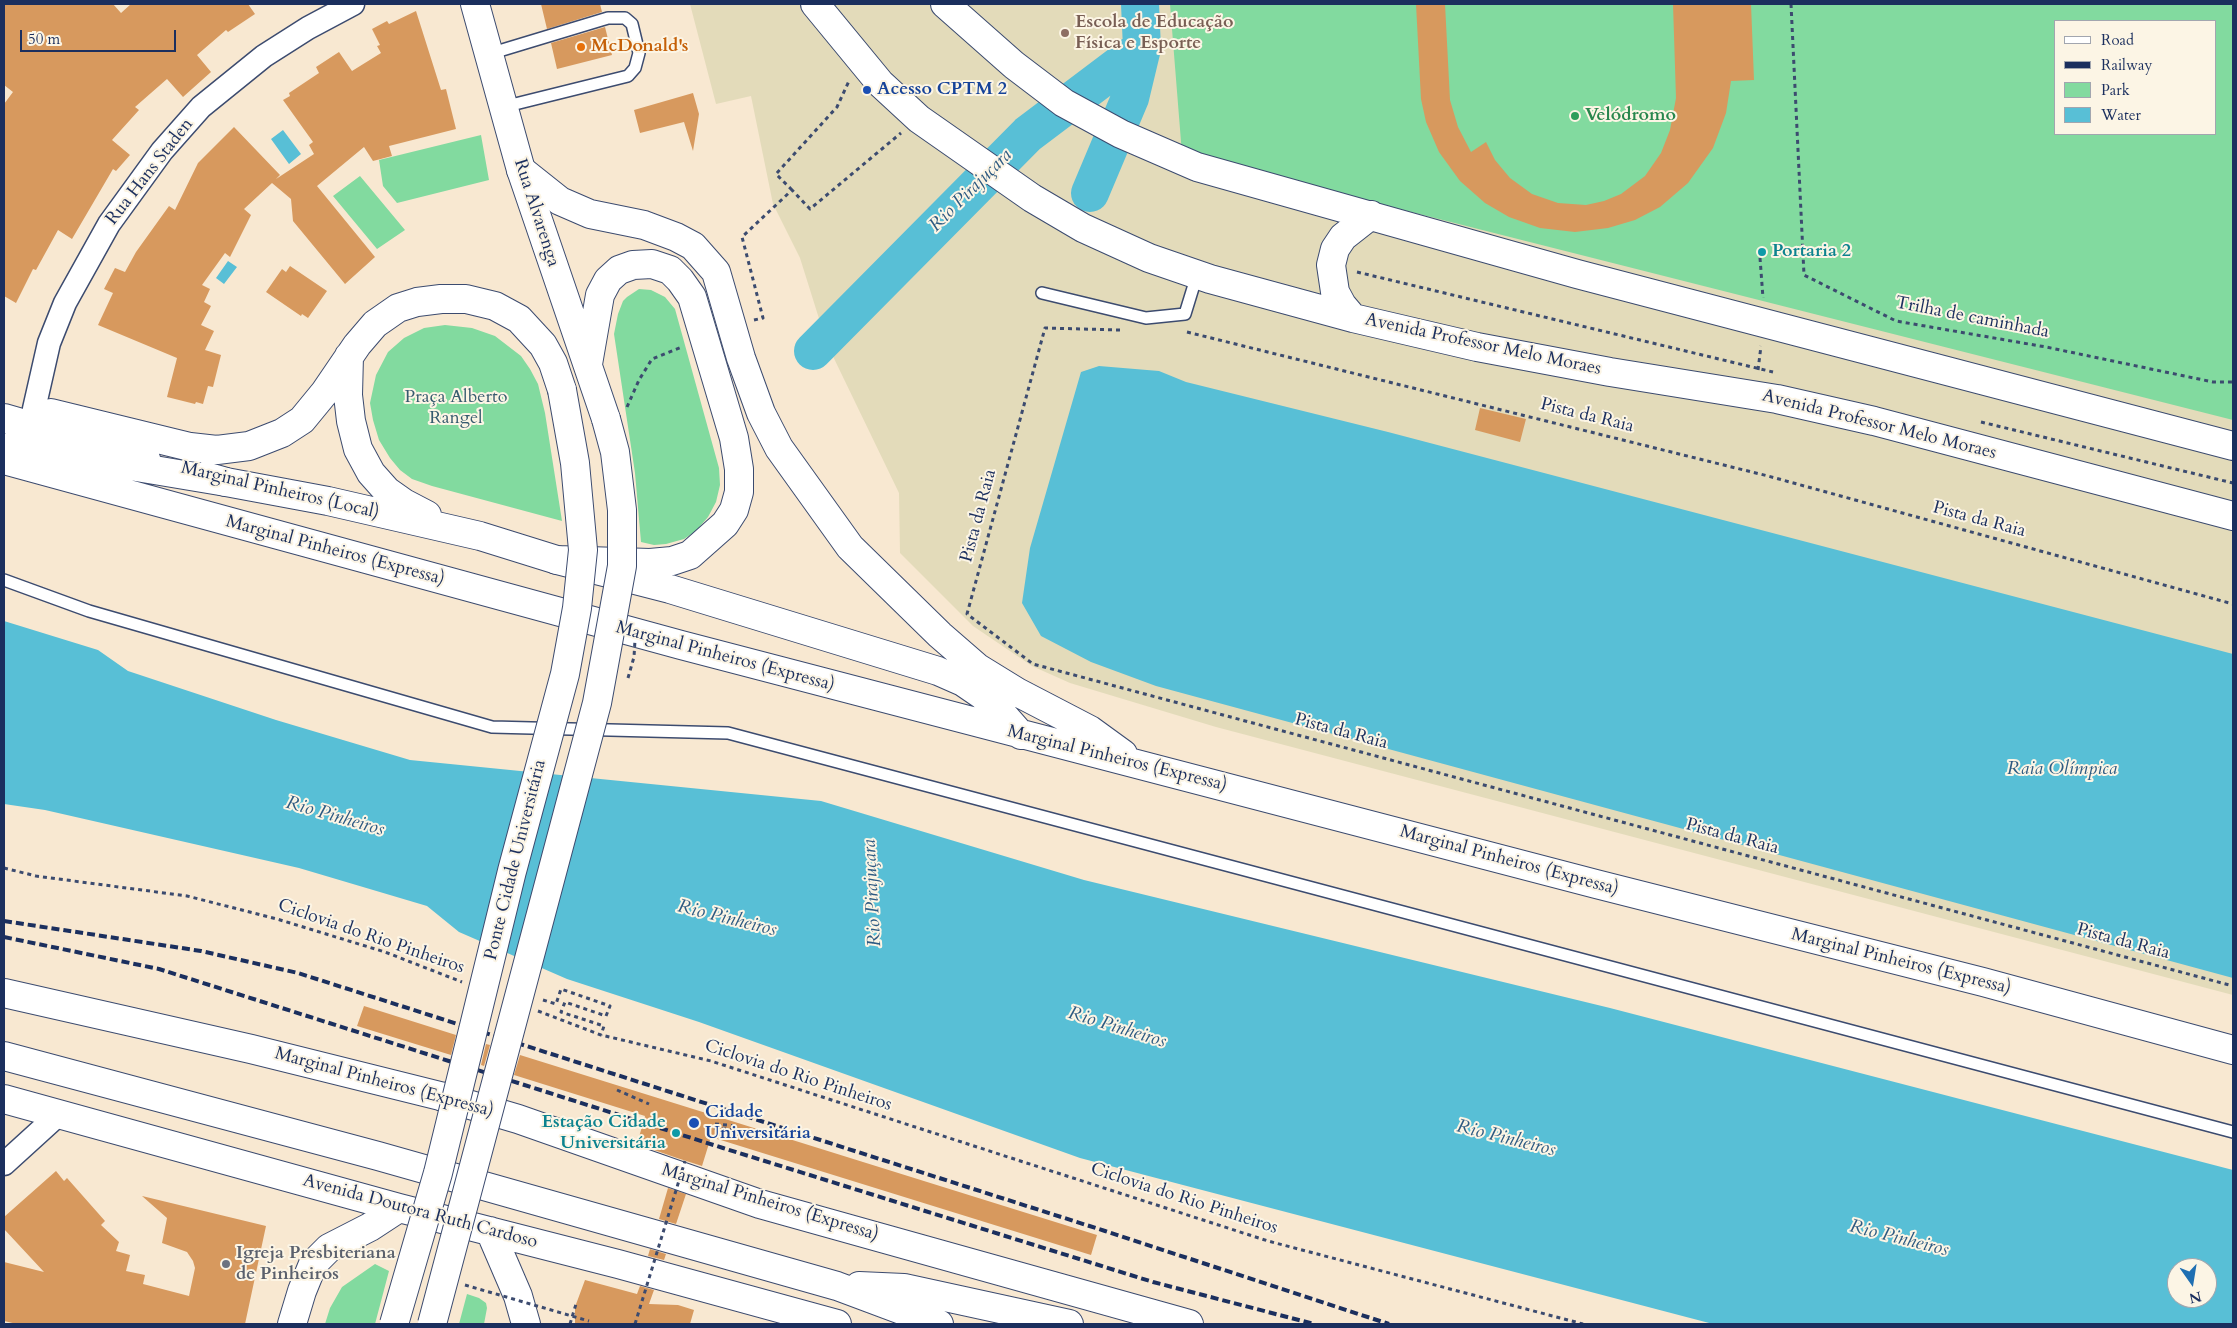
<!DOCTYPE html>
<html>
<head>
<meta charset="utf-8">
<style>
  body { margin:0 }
  #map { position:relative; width:2237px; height:1328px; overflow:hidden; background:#f8e8d1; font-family:Cardo,serif }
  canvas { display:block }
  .frame { position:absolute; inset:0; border:5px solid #1b2f5e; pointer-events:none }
  .legend { position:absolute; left:2054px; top:20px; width:162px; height:115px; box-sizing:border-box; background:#fcf5e5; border:1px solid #a2a6af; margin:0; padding:6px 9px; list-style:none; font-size:15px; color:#1b2f5e }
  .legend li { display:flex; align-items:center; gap:10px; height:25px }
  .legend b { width:25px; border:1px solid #a2a6af }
  .north { position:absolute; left:2167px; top:1258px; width:50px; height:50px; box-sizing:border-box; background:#fcf5e5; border:1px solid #a2a6af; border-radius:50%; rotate:167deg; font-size:14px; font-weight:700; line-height:20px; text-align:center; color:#1b2f5e }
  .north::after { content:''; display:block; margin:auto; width:18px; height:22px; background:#1f6fb2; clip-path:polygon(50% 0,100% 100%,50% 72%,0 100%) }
  .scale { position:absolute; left:20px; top:30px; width:156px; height:22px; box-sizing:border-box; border:2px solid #1b2f5e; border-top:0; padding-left:6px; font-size:15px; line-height:18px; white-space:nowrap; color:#1b2f5e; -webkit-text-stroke:4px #fcf5e5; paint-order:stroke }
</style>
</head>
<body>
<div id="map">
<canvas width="2237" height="1328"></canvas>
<div class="frame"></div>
<ul class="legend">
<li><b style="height:6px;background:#fff"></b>Road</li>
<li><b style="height:6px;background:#1b2f5e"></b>Railway</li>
<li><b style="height:14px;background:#82da9f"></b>Park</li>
<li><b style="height:14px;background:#58bfd6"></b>Water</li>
</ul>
<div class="north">N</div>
<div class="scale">50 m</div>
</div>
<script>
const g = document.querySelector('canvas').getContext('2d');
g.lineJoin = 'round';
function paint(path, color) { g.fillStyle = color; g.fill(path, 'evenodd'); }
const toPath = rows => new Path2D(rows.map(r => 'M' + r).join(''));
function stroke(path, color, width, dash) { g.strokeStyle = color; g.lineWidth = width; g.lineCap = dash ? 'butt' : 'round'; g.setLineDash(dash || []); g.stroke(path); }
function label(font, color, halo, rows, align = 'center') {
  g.font = font + ' Cardo,serif'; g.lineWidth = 4; g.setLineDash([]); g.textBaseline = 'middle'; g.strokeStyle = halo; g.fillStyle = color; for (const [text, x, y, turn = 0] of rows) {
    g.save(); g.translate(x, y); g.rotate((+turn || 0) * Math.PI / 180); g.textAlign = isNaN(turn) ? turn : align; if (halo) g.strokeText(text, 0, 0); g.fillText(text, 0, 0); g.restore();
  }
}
const built = toPath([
  [690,4,2233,4,2233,995,1216,727,1070,683,1032,666,973,626,900,553,899,493,827,344,800,258,773,204,751,96,716,104],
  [2056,21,2216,21,2216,134,2056,134]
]);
const green = toPath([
  [1170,4,2233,4,2233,420,1182,154],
  [2056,21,2216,21,2216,134,2056,134],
  [481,135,489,180,397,203,383,186,379,160],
  [360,176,405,230,377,249,333,196],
  [639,289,651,290,665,297,675,309,719,468,720,485,716,502,708,517,696,531,684,539,666,544,654,545,641,542,635,473,614,334,618,314,623,301,627,297],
  [445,325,472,328,495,336,521,356,530,369,538,384,545,413,562,521,432,486,412,479,400,470,390,458,379,440,373,420,370,403,376,375,388,352,404,338,424,328],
  [375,1264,389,1271,375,1324,325,1324,330,1308,342,1287],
  [467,1294,479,1298,486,1303,487,1308,484,1324,459,1324]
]);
const water = toPath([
  [1123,4,1158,4,1160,41,1147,105,1111,92,1123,56],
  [283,130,301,154,289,164,271,139],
  [228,261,237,267,224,284,216,278],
  [1099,366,1159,371,1186,382,1388,432,2233,654,2233,978,1156,686,1091,662,1041,636,1022,603,1030,548,1081,372],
  [4,621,98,650,128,671,276,720,410,760,821,801,1084,880,1610,1008,2233,1170,2233,1324,1713,1324,1080,1158,699,1022,567,979,459,932,427,906,299,868,45,810,4,804],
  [2177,1268,2207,1268,2207,1298,2177,1298]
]);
const river = toPath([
  [1090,193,1130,98,1142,48,1140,4],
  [813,351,1028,134,1142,48]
]);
const building = toPath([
  [4,4,113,4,121,13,131,4,248,4,255,14,228,32,226,30,197,55,211,72,183,97,167,79,135,107,139,110,112,140,130,155,116,171,113,169,72,239,58,230,36,270,33,269,16,303,4,296,4,104,13,92,4,85],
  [541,4,600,4,602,12,547,29],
  [1416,4,1445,4,1450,100,1458,127,1471,152,1486,142,1495,160,1510,178,1532,194,1558,203,1586,205,1604,201,1621,194,1645,176,1661,153,1670,130,1676,98,1673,4,1751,4,1754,80,1731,81,1726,113,1713,148,1688,183,1660,207,1635,220,1608,228,1575,232,1540,228,1509,217,1485,203,1460,181,1439,152,1426,122,1421,99],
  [416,11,441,90,446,89,456,129,389,146,392,156,373,161,364,147,317,186,375,257,345,284,293,221,291,199,272,183,244,209,251,215,230,257,225,253,202,285,210,289,204,302,211,306,201,325,214,331,205,350,221,355,213,387,208,386,203,404,196,402,195,404,167,397,177,358,98,325,113,293,104,289,115,268,125,272,136,252,169,206,175,210,198,163,234,127,280,175,276,179,314,154,309,145,313,142,283,100,290,96,289,93,319,73,316,67,339,52,352,71,381,53,377,46,380,45,372,29,387,21,389,24],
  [605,27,612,55,557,69,551,43],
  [693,93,699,114,693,151,684,122,640,133,634,110],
  [290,266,327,291,308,318,302,314,301,316,266,292,282,269,286,272],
  [1480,408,1526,419,1520,442,1475,430],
  [364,1006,456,1035,451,1055,357,1026],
  [486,1044,490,1045,484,1066,481,1065],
  [520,1055,1097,1235,1091,1255,711,1137,702,1166,677,1158,637,1144,645,1116,514,1075],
  [56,1171,64,1181,67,1178,105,1221,101,1225,119,1242,116,1251,130,1255,126,1271,145,1275,143,1284,189,1296,195,1268,193,1261,187,1252,162,1243,167,1218,142,1196,266,1226,245,1324,17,1324,4,1321,4,1262,44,1272,4,1229,4,1217],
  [668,1188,686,1194,676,1224,659,1219],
  [650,1249,666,1254,664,1260,648,1256],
  [585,1280,637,1294,640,1286,654,1290,649,1304,678,1305,694,1310,690,1324,575,1324,575,1307]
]);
const path = toPath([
  [1791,4,1804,275,1896,321,2046,347,2213,382,2233,382],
  [792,190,776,174,837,107,849,81],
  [1760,258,1763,298],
  [1357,272,1773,372],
  [754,320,763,318,742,237,792,190,810,209,901,133],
  [1120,330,1045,328,967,614,1033,664,2233,986],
  [1187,332,1768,476,2233,604],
  [1758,370,1761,346],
  [627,407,639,380,652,359,682,347],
  [1981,422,2233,483],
  [4,868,36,876,187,896,277,919,385,952,462,982],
  [543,1000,556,1004,561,989,610,1006,606,1016,565,1002,561,1012,604,1026,601,1035],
  [538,1011,601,1035,711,1061,1268,1241,1583,1324],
  [617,1090,649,1104],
  [715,1124,737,1126],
  [714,1128,736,1130],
  [570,1324,576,1304]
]);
const lane = toPath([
  [489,54,608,18,625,18,632,24,639,53,635,68,628,76,503,107],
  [1042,293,1146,318,1185,314,1197,275],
  [4,580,89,611,492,727,728,733,2233,1132]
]);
const street = toPath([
  [34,409,49,343,65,303,109,224,162,151,201,107,264,56,308,28,353,4],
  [4,1164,59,1114]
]);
const secondary = toPath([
  [475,4,521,170,606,419],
  [815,4,880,83,919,119,1032,198,1083,228,1149,258,1210,279,1353,318,1477,347,1610,372,1777,399,1874,421,2233,516],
  [945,4,1014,65,1064,103,1121,134,1197,167,1577,274,2233,446],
  [1353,318,1342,305,1335,292,1331,265,1335,249,1343,237,1371,215],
  [349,356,348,395,351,421,358,449,371,473,387,491,404,503,427,515],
  [51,413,190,447,217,450,249,446,282,433,302,420,325,392,357,345,375,324,398,308,417,302,441,299,466,299,495,306,519,319,543,345,553,363,562,390],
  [4,418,146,459],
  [205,476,226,482,328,501,480,536,557,560,650,563,672,561,690,555,725,524,734,510,739,492,739,469,734,438,692,297,680,280,670,270,652,264,633,265,619,270,608,280,600,295,588,364]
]);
const highway = toPath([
  [521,170,560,201,590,214,644,225,676,237,693,246,716,272,741,358,761,413,779,448,850,547,940,635,978,668,1017,692,1090,730,1123,754],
  [11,446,226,482],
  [4,460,681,645,1596,884,1983,982,2233,1050],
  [557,560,670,589,938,671,963,682,982,695,999,710,1021,735],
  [4,993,251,1049,440,1096,518,1119,760,1204,1189,1324],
  [4,1056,378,1156,837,1286,939,1324],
  [4,1099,399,1208,618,1264,837,1324],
  [490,1231,518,1296,526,1324],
  [859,1286,904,1288,1069,1324],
  [292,1324,302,1291,313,1264,329,1248,370,1227,399,1208]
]);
const rail = toPath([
  [4,921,201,951,298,973,1105,1231,1389,1324],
  [4,937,159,969,723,1148,1153,1282,1314,1324]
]);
const pathBridge = toPath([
  [628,678,634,657,635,640],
  [465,1285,589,1321],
  [635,1324,685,1161]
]);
const secondaryBridge = toPath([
  [394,1324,438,1173,512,871,565,674,577,608,583,550,575,463,562,390],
  [432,1324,597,703,622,566,622,510,615,452,606,419]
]);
const markers = [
  [1065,33,5,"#8d6e63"],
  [581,47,5,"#e8710a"],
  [867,90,5,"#1a4fb4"],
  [1575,116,5,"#2e9e5b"],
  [1762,252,5,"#0f9aa8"],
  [694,1123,6,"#1a4fb4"],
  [676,1133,5,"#0f9aa8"],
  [226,1264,5,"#6b7280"]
];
const educationNames = [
  ["Escola de Educação",1075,23],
  ["Física e Esporte",1075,44]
];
const foodNames = [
  ["McDonald's",591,47]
];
const transitNames = [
  ["Acesso CPTM 2",877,90],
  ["Cidade",705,1113],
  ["Universitária",705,1134]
];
const leisureNames = [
  ["Velódromo",1585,116]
];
const streetNames = [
  ["Rua Hans Staden",150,172,-52],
  ["Rua Alvarenga",536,213,72],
  ["Trilha de caminhada",1972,318,11],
  ["Avenida Professor Melo Moraes",1483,345,12],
  ["Pista da Raia",1587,416,14],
  ["Avenida Professor Melo Moraes",1879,425,14],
  ["Marginal Pinheiros (Local)",280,491,13],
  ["Pista da Raia",979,516,-75],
  ["Pista da Raia",1979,520,15],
  ["Marginal Pinheiros (Expressa)",335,551,15],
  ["Marginal Pinheiros (Expressa)",725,657,15],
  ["Pista da Raia",1341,732,15],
  ["Marginal Pinheiros (Expressa)",1117,759,14],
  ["Pista da Raia",1732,837,15],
  ["Ponte Cidade Universitária",516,860,-76],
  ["Marginal Pinheiros (Expressa)",1509,861,15],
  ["Ciclovia do Rio Pinheiros",371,937,19],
  ["Pista da Raia",2123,942,15],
  ["Marginal Pinheiros (Expressa)",1901,962,14],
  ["Ciclovia do Rio Pinheiros",798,1076,18],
  ["Marginal Pinheiros (Expressa)",384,1083,15],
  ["Ciclovia do Rio Pinheiros",1184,1199,18],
  ["Marginal Pinheiros (Expressa)",770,1203,17],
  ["Avenida Doutora Ruth Cardoso",420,1212,15]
];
const cultureNames = [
  ["Portaria 2",1772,252],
  ["Estação Cidade",666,1123,"right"],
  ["Universitária",666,1144,"right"]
];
const parkNames = [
  ["Praça Alberto",456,398],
  ["Rangel",456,419]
];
const worshipNames = [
  ["Igreja Presbiteriana",236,1254],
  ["de Pinheiros",236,1275]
];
const waterNames = [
  ["Rio Pirajuçara",971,191,-45],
  ["Raia Olímpica",2062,770],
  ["Rio Pinheiros",335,817,16],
  ["Rio Pirajuçara",873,893,-93],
  ["Rio Pinheiros",727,919,14],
  ["Rio Pinheiros",1117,1028,17],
  ["Rio Pinheiros",1506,1139,14],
  ["Rio Pinheiros",1899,1239,14]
];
paint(built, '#e3dbba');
paint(green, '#82da9f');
paint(water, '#58bfd6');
stroke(river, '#58bfd6', 38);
paint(building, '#d7995e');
stroke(lane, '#3c4b6f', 14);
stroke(street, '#3c4b6f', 25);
stroke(secondary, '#3c4b6f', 30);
stroke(highway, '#3c4b6f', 30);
stroke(path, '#3c4b6f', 3, [4, 4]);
stroke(lane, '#fff', 11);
stroke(street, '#fff', 22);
stroke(secondary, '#fff', 28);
stroke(highway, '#fff', 28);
stroke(rail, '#1b2f5e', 4, [8, 4]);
stroke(secondaryBridge, '#3c4b6f', 30, []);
stroke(pathBridge, '#3c4b6f', 3, [4, 4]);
stroke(secondaryBridge, '#fff', 28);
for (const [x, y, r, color] of markers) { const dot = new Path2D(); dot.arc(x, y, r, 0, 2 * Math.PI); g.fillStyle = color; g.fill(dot); stroke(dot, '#fcf5e5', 2); }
label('bold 18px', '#785e54', '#fcf5e5', educationNames, 'left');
label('bold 18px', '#c56008', '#fcf5e5', foodNames, 'left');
label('bold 18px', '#164399', '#fcf5e5', transitNames, 'left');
label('bold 18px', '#27864d', '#fcf5e5', leisureNames, 'left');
label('18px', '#1b2f5e', '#fcf5e5', streetNames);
label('bold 18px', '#0d838f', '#fcf5e5', cultureNames, 'left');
label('18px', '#355a6e', '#fcf5e5', parkNames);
label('bold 18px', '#5b616d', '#fcf5e5', worshipNames, 'left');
label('italic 19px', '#2d5a82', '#fcf5e5', waterNames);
</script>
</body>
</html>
